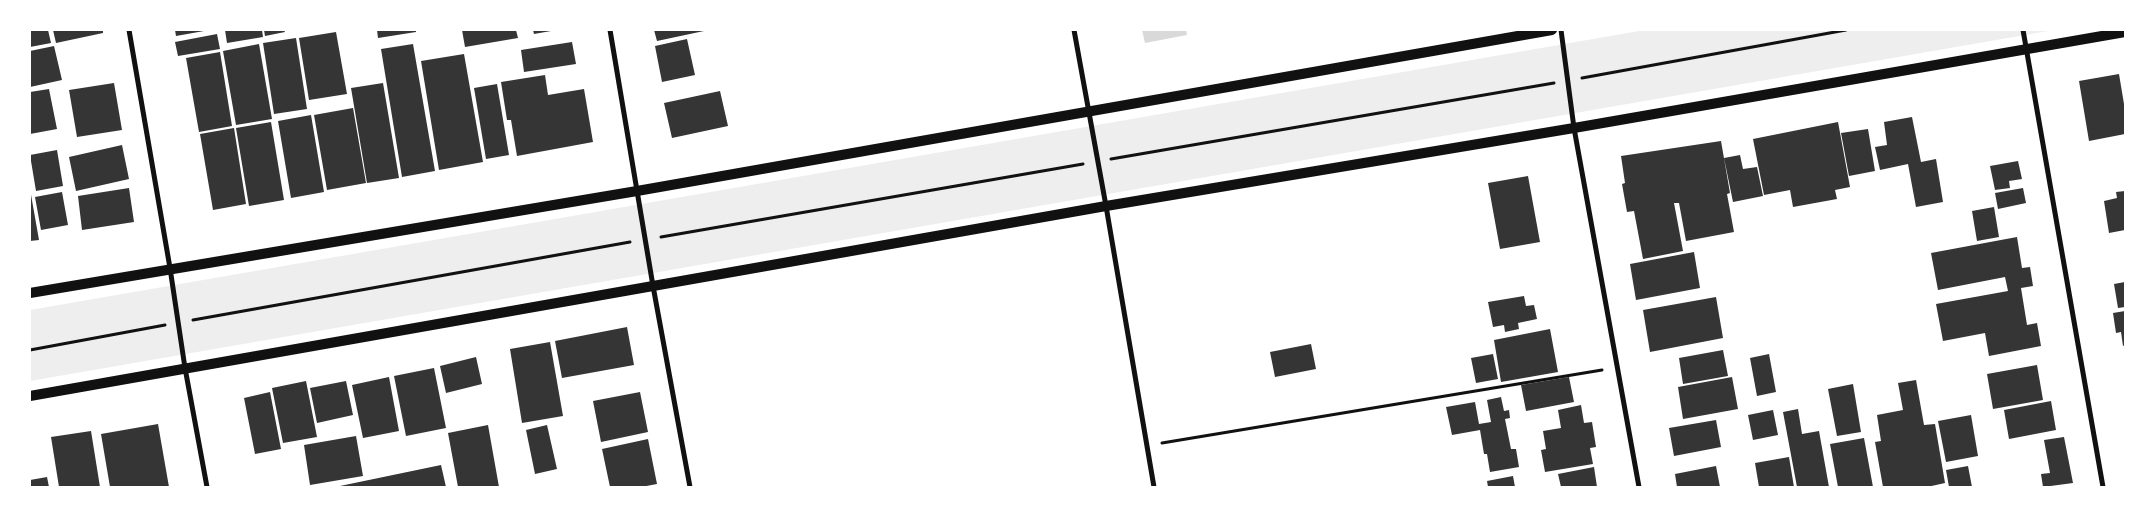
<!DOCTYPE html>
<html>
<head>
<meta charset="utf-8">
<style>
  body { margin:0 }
  #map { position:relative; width:2155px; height:517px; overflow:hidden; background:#fff; font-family:Cabin,sans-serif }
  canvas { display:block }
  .frame { position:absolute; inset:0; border:31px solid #fff; pointer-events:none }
</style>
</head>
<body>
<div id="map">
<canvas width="2155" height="517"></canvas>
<div class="frame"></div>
</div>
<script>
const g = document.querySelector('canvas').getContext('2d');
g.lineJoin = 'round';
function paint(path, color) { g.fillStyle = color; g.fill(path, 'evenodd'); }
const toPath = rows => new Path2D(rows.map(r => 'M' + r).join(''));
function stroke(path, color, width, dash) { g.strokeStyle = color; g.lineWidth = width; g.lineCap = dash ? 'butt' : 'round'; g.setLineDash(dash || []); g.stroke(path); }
const green = toPath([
  [1645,30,2054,30,30,381,30,310]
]);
const water = toPath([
  [1142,30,1186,30,1187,35,1145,43]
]);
const building = toPath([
  [30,30,48,30,51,43,30,47],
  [53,30,103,30,103,33,56,43],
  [175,30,204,30,204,31,176,36],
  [225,30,262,30,263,37,227,43],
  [264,30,284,30,285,32,265,36],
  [377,30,416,30,416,32,378,38],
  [462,30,516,30,518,38,465,47],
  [533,30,551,30,551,31,534,34],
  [654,30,704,30,704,31,657,41],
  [336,32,347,94,309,100,299,38],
  [217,34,220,49,178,56,175,42],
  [296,38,307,109,274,114,263,43],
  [687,39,695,75,662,82,655,46],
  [572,42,576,64,524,72,521,50],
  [259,44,272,119,236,125,223,51],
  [413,44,435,171,402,177,381,49],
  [54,46,62,80,30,87,30,51],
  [220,52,232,126,199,132,186,58],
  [464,54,483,162,439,170,421,61],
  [2119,74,2125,110,2125,134,2089,141,2079,81],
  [545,75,548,95,584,89,593,142,517,156,511,120,507,120,501,82],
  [114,83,122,130,77,137,69,90],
  [383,83,399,178,367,183,351,88],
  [497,84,509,155,486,159,474,88],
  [49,89,57,129,30,134,30,92],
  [720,91,728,126,672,138,664,103],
  [353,108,366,183,327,190,314,115],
  [311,115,324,192,291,198,278,121],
  [1912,117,1921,162,1936,159,1943,202,1916,207,1908,164,1880,170,1875,147,1887,145,1884,122],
  [271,122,284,200,249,206,236,128],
  [1838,122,1850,187,1835,190,1837,199,1793,207,1790,190,1764,195,1753,139],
  [234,128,246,204,213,210,200,134],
  [1868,129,1875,171,1849,176,1841,133],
  [1721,141,1730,193,1727,194,1734,232,1686,241,1679,203,1674,203,1683,251,1643,259,1634,211,1627,212,1622,184,1625,183,1621,156],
  [122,145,129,179,76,191,69,157],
  [57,150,63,186,36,191,30,155],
  [1740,155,1743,169,1757,167,1763,196,1733,202,1724,158],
  [2018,161,2022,179,2009,181,2010,188,1995,190,1990,166],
  [1528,176,1540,242,1500,249,1488,183],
  [129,188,134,222,82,230,78,196],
  [2023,188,2026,203,1998,209,1995,193],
  [30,189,39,240,30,241],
  [2125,191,2125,230,2109,233,2104,201,2117,198,2116,192],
  [62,192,68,225,41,230,35,197],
  [1994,207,1999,237,1977,241,1972,211],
  [2017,237,2022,268,2030,267,2033,286,2021,288,2027,325,2037,323,2041,346,1989,356,1985,333,1943,341,1936,304,2008,291,2005,277,1938,290,1931,253],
  [1694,252,1700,288,1636,300,1630,264],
  [2125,282,2125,307,2118,308,2114,284],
  [1524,296,1526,306,1534,305,1537,319,1518,323,1519,329,1505,332,1504,325,1493,327,1488,302],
  [1716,297,1723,338,1650,352,1643,310],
  [2125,311,2125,345,2123,346,2121,332,2116,333,2113,313],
  [627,327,634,365,562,378,555,341],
  [1550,329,1558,372,1501,382,1494,340],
  [550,342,563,416,522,423,510,349],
  [1311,344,1316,369,1275,377,1270,352],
  [1723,350,1728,376,1683,384,1679,358],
  [1493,354,1498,379,1476,383,1471,358],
  [1769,354,1776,392,1757,396,1750,358],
  [476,357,482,384,446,393,440,366],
  [2037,365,2043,400,1993,409,1987,374],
  [434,368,446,428,406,436,394,376],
  [389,377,399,431,363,438,352,385],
  [1569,377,1574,402,1526,411,1521,385],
  [1732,377,1738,409,1683,419,1678,387],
  [1916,380,1924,425,1935,424,1945,483,1927,487,1883,487,1875,442,1881,441,1877,415,1903,410,1898,383],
  [306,381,317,437,283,443,272,388],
  [346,381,353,415,317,423,310,388],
  [1853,384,1861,432,1837,436,1828,389],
  [270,392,281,449,255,454,244,398],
  [640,392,648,432,601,442,593,401],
  [1501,397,1504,411,1509,410,1510,418,1505,419,1511,449,1516,449,1519,467,1490,472,1487,454,1484,454,1480,430,1452,435,1446,407,1475,402,1479,424,1491,422,1487,400],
  [2051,401,2056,430,2009,439,2004,410],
  [1581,405,1584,423,1592,422,1596,447,1590,448,1593,464,1545,472,1541,450,1546,449,1543,431,1561,428,1558,410],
  [1798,409,1802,434,1819,431,1829,487,1797,487,1783,412],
  [1773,410,1778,435,1753,440,1748,415],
  [1971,415,1978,456,1946,462,1938,421],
  [1716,420,1721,447,1674,456,1669,428],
  [158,424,169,487,110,487,101,434],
  [488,425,499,487,458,487,448,433],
  [547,425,557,469,535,474,526,430],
  [91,431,100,487,59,487,51,437],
  [356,436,363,476,310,485,304,445],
  [2064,437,2073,483,2043,487,2041,474,2050,473,2044,440],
  [1864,438,1873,487,1838,487,1830,444],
  [648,439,657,484,641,487,610,487,602,449],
  [1789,457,1794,487,1759,487,1755,463],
  [441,465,446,487,340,487,340,486],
  [1716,466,1720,487,1677,487,1675,474],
  [1968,466,1972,487,1949,487,1946,470],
  [1594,467,1597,487,1561,487,1558,474],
  [1513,476,1515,487,1488,487,1487,481],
  [47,477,49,487,30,487,30,480]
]);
const path = toPath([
  [1582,78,1846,30],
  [1111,159,1554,83],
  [661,237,1083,164],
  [193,320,630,242],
  [30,350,165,325],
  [1162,443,1602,370]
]);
const minor = toPath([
  [129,30,170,268,185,368,207,487],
  [610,30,653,286,690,487],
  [1074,30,1106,206,1154,487],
  [1561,30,1574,128,1639,487],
  [2023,30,2103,487]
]);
const secondary = toPath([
  [30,293,637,191,1552,30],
  [30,396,1106,206,1574,128,2125,32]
]);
paint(green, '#eee');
paint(water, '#d9d9d9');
paint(building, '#353535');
stroke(path, '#111', 3);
stroke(minor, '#111', 5);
stroke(secondary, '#111', 10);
</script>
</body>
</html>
